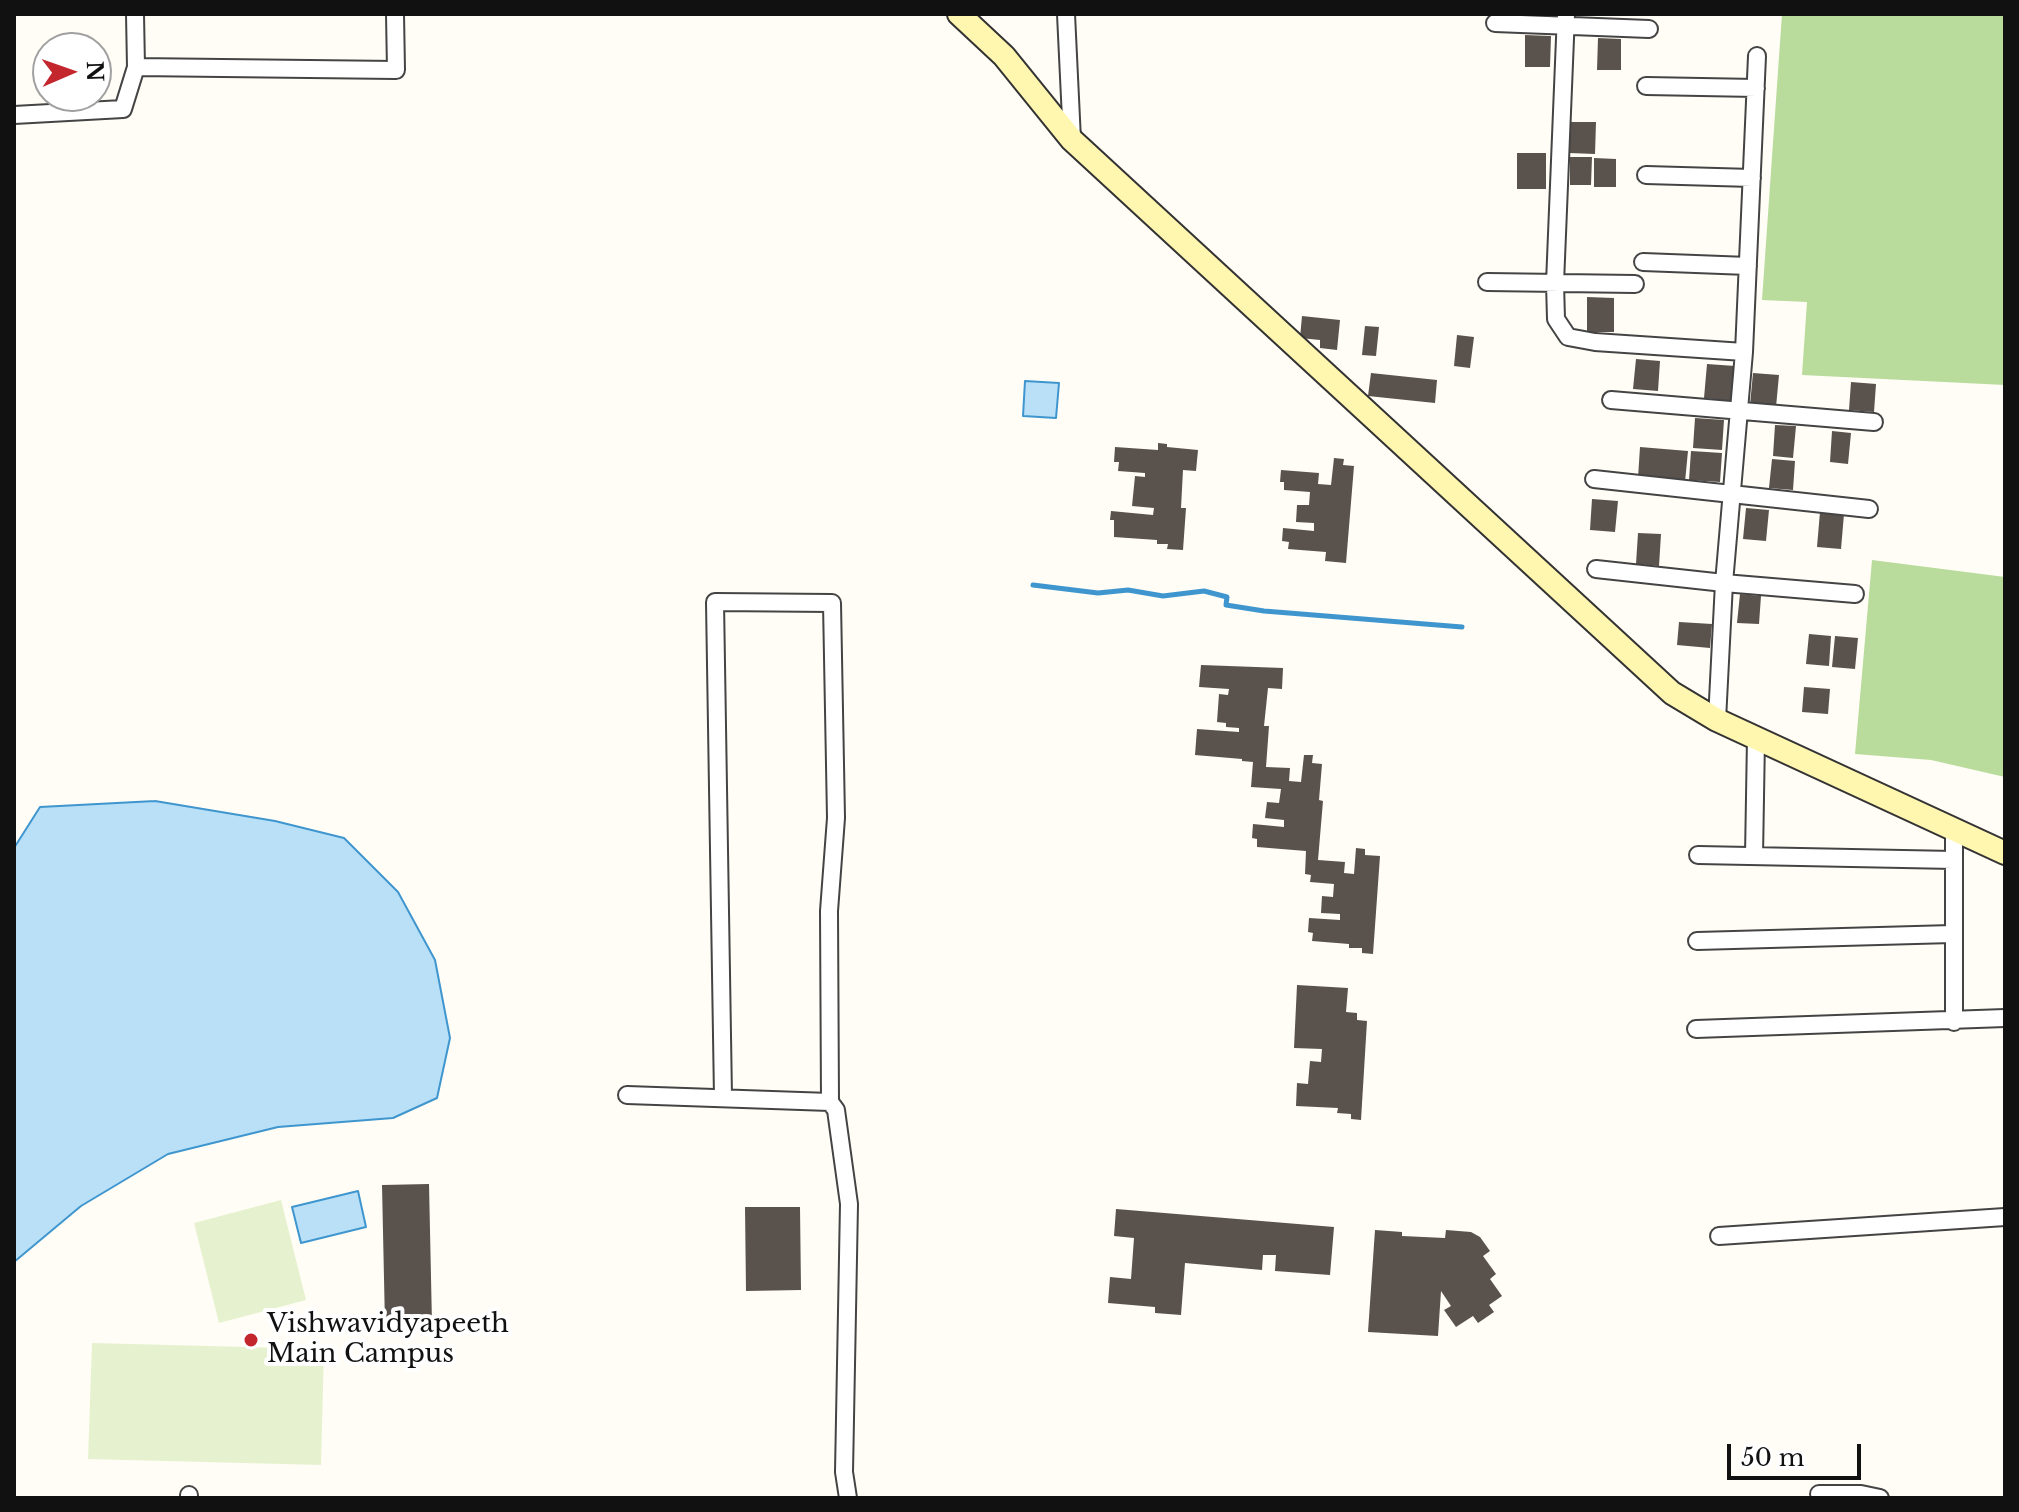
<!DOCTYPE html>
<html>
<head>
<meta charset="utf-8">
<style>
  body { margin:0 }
  #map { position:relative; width:2019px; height:1512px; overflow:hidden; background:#fffdf5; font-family:"Libre Baskerville",serif }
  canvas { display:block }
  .frame { position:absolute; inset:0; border:16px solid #111; pointer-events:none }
  .north { position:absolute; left:32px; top:32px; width:80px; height:80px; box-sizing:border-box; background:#fff; border:2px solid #a0a0a0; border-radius:50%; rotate:88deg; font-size:22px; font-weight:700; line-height:32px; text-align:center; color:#111 }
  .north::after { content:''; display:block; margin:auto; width:28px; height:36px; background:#c4262e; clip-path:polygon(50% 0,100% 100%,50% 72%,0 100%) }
  .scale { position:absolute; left:1727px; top:1444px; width:134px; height:36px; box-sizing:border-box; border:4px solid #111; border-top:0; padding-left:10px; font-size:24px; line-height:28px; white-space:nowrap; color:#111; -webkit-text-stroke:6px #fff; paint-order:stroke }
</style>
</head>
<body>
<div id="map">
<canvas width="2019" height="1512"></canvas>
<div class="frame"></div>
<div class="north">N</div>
<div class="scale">50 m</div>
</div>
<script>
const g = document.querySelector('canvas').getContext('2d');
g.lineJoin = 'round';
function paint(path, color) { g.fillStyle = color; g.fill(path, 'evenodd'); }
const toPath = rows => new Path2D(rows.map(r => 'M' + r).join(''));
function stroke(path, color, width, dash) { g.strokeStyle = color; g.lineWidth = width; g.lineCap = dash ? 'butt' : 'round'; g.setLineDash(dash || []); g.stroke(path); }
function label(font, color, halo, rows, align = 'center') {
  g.font = font + ' "Libre Baskerville",serif'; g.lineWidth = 8; g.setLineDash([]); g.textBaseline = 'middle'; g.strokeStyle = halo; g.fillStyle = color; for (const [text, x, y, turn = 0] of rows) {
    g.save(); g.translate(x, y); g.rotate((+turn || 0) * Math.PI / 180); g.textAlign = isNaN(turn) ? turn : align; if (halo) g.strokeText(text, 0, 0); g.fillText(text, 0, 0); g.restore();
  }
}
const forest = toPath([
  [1782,14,2005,14,2005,385,1802,375,1807,302,1762,300],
  [1872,560,2005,577,2005,777,1931,760,1855,754]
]);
const pitch = toPath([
  [281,1200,306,1300,219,1323,194,1223],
  [92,1343,324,1349,321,1465,88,1459]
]);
const water = toPath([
  [1025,381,1059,383,1056,418,1023,416,1025,381],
  [155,801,275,821,344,838,398,892,435,960,450,1038,437,1098,393,1118,278,1127,168,1154,81,1206,14,1262,14,848,40,807,155,801],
  [358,1191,366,1227,301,1243,292,1207,358,1191]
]);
const stream = toPath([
  [1033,585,1098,593,1128,590,1163,596,1204,591,1227,597,1226,605,1264,611,1462,627]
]);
const building = toPath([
  [1525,35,1551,36,1550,67,1525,67],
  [1598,38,1621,39,1621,70,1597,70],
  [1569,122,1596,122,1595,154,1569,153],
  [1517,153,1546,153,1546,189,1517,189],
  [1570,157,1592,157,1591,185,1570,185],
  [1594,158,1616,159,1616,187,1594,187],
  [1587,297,1614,298,1614,332,1587,332],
  [1302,316,1340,320,1337,350,1320,348,1320,340,1300,338],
  [1365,326,1379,327,1376,356,1362,355],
  [1457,335,1474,337,1470,368,1454,366],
  [1636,359,1660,361,1658,391,1633,389],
  [1707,364,1735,366,1732,401,1704,398],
  [1371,373,1437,380,1435,403,1368,396],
  [1753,373,1779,375,1776,407,1750,405],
  [1851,382,1876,384,1874,412,1849,410],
  [1695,418,1724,420,1722,450,1693,448],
  [1775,425,1796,426,1793,458,1773,456],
  [1832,431,1851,433,1848,464,1830,462],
  [1158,443,1167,444,1167,447,1198,450,1196,471,1183,470,1181,508,1186,508,1183,550,1167,549,1168,544,1157,544,1157,540,1114,537,1114,520,1110,520,1111,511,1153,515,1154,508,1132,506,1135,476,1145,477,1145,473,1118,471,1119,462,1114,462,1115,447,1158,450],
  [1640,447,1688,451,1685,482,1638,478],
  [1691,451,1722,453,1720,482,1689,480],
  [1334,458,1344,459,1343,465,1354,466,1346,563,1325,561,1326,552,1288,549,1289,542,1282,541,1283,528,1314,531,1314,523,1296,522,1297,505,1309,505,1310,492,1284,490,1284,482,1280,482,1281,470,1319,473,1318,484,1331,485],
  [1772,459,1795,461,1793,490,1769,488],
  [1592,499,1618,501,1615,532,1590,530],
  [1746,508,1769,510,1766,541,1743,539],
  [1820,512,1844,514,1841,549,1817,547],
  [1638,533,1661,534,1659,566,1636,564],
  [1740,594,1761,596,1759,624,1737,623],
  [1679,622,1712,624,1710,648,1677,645],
  [1809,634,1831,636,1829,666,1806,664],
  [1835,636,1858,638,1855,669,1832,667],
  [1201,665,1283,668,1282,689,1268,688,1264,726,1269,726,1266,767,1290,768,1289,781,1301,782,1304,755,1313,755,1312,763,1322,764,1319,800,1323,801,1318,860,1345,862,1344,873,1354,874,1356,848,1365,849,1365,855,1380,856,1373,954,1362,953,1362,948,1349,948,1349,944,1312,941,1313,933,1308,932,1309,918,1340,920,1340,914,1321,913,1322,896,1333,897,1334,884,1310,882,1311,875,1305,874,1306,851,1257,847,1257,839,1252,838,1253,824,1284,827,1284,820,1265,818,1267,802,1279,803,1281,789,1251,787,1253,762,1242,761,1242,759,1195,755,1197,729,1239,732,1239,728,1226,727,1226,723,1217,722,1219,694,1228,695,1229,689,1199,687],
  [1804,687,1830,689,1828,714,1802,712],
  [1297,985,1348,988,1346,1012,1357,1013,1357,1020,1367,1021,1361,1120,1351,1119,1351,1114,1337,1113,1338,1108,1296,1106,1297,1083,1308,1084,1310,1061,1321,1062,1322,1049,1294,1048],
  [429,1184,432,1324,385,1325,382,1185],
  [745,1207,800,1207,801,1290,746,1291],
  [1116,1209,1334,1227,1330,1275,1275,1271,1276,1255,1263,1255,1262,1270,1185,1263,1181,1315,1155,1313,1155,1307,1108,1303,1110,1277,1131,1279,1134,1238,1114,1236],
  [1375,1230,1402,1232,1402,1236,1445,1238,1446,1230,1471,1232,1480,1237,1490,1251,1483,1256,1496,1274,1490,1279,1502,1296,1489,1305,1494,1312,1478,1323,1473,1316,1456,1327,1444,1310,1451,1306,1441,1291,1438,1336,1368,1332]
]);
const minor = toPath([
  [1066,14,1072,140],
  [1566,14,1555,283,1556,319,1568,337,1595,342,1744,352,1724,583,1855,594],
  [1495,23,1649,29],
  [136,67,396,70,395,14],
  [1646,86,1756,88],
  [14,115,123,109,136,67,135,14],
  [1646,175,1752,178],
  [1643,262,1748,266],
  [1487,282,1635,284],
  [1744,352,1757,56],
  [1611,400,1874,422],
  [1594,479,1869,509],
  [1596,569,1724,583,1717,720],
  [1698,855,1954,860],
  [1754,856,1756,738],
  [1697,941,1952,934],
  [1954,1022,1954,828],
  [1696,1029,2005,1018],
  [627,1095,830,1102],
  [723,1097,715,602,832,603,836,818,829,911,830,1102,836,1110,849,1204,844,1472,848,1498],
  [1719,1236,2005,1217],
  [1819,1494,1861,1494,1880,1498],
  [189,1498,189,1495]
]);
const secondary = toPath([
  [959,14,1004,56,1072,140,1672,693,1717,720,2005,853]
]);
const markers = [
  [251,1340,8,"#c4262e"]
];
const poiNames = [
  ["Vishwavidyapeeth",267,1325],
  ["Main Campus",267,1355]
];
paint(forest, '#b9dc9c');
paint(pitch, '#e6f2cf');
paint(water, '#b9e0f7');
stroke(water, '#3f96cf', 2);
stroke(stream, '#3f96cf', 5);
paint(building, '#5a524d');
stroke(minor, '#444', 20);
stroke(secondary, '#333', 26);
stroke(minor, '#fff', 16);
stroke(secondary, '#fff6b0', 22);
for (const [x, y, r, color] of markers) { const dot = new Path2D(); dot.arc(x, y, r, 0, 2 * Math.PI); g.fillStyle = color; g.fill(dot); stroke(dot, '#fff', 3); }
label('26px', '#111', '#fff', poiNames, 'left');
</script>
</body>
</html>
